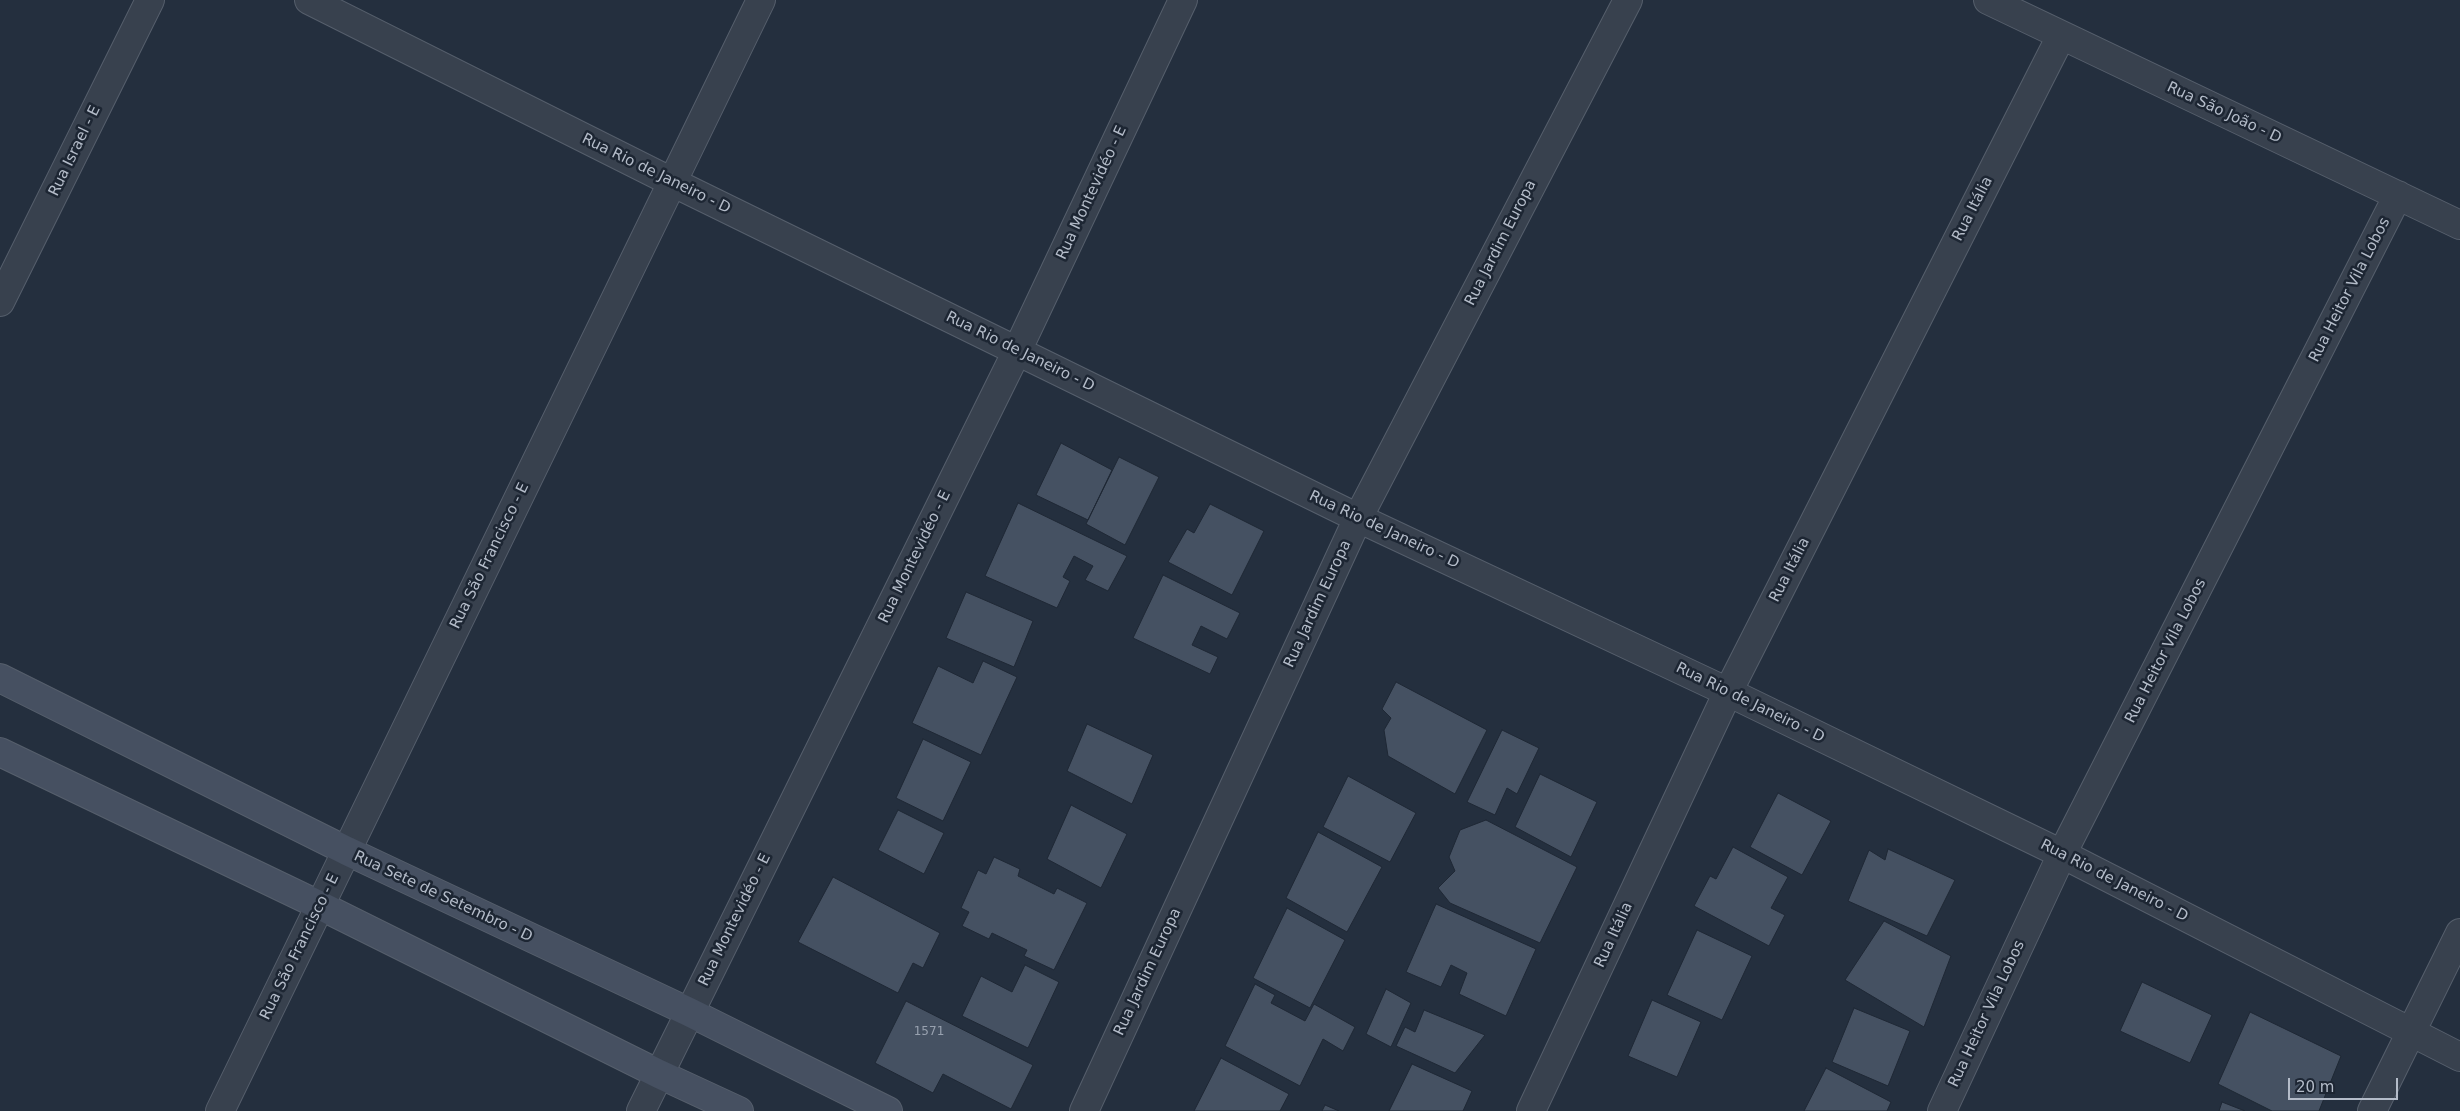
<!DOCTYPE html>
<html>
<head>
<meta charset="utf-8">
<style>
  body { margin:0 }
  #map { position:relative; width:2460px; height:1111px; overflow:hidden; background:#242f3e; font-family:"DejaVu Sans",sans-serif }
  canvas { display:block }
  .scale { position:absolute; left:2288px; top:1078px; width:110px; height:22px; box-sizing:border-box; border:2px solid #b4bcc9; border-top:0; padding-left:6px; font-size:15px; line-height:18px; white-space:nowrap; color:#b4bcc9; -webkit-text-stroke:4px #1d2633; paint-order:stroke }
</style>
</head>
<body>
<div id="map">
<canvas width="2460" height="1111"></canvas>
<div class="scale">20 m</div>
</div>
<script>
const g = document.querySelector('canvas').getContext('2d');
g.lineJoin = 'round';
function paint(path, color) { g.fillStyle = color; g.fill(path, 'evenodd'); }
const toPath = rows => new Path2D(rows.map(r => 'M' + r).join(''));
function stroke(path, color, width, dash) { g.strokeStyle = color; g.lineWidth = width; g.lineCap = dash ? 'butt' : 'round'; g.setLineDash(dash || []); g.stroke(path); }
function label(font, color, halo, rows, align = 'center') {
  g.font = font + ' "DejaVu Sans",sans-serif'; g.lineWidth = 5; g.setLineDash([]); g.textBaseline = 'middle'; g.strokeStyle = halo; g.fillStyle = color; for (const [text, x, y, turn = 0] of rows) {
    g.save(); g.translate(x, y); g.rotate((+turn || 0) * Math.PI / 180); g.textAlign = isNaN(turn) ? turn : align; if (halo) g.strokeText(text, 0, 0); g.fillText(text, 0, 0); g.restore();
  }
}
const building = toPath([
  [1061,443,1112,470,1088,520,1036,495,1061,443],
  [1119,457,1159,477,1125,545,1086,524,1119,457],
  [1018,503,1127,556,1108,591,1085,580,1093,566,1074,556,1063,577,1070,581,1057,608,985,576,1018,503],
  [1210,504,1264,531,1232,595,1168,562,1187,529,1194,533,1210,504],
  [1163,575,1240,613,1227,639,1201,626,1192,645,1218,657,1210,674,1133,638,1163,575],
  [966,592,1033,621,1014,667,946,638,966,592],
  [983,661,1017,677,981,755,912,723,938,666,973,683,983,661],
  [1396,682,1487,730,1455,794,1388,756,1384,730,1391,718,1382,709,1396,682],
  [1087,724,1153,755,1132,804,1067,771,1087,724],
  [1502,730,1539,748,1517,794,1507,788,1495,815,1467,802,1502,730],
  [923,739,971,762,943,821,896,798,923,739],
  [1540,774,1597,802,1571,857,1515,827,1540,774],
  [1348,776,1416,813,1390,862,1323,827,1348,776],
  [1778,793,1831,821,1802,875,1750,847,1778,793],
  [1071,805,1127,834,1101,888,1047,859,1071,805],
  [898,810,944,833,924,874,878,850,898,810],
  [1486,820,1577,867,1540,943,1450,903,1438,888,1455,871,1449,857,1460,830,1486,820],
  [1318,832,1382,867,1347,932,1286,898,1318,832],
  [1733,847,1788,877,1771,908,1785,915,1769,946,1694,906,1710,876,1716,879,1733,847],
  [1888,849,1955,880,1927,936,1848,901,1869,850,1885,860,1888,849],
  [994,857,1020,869,1018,876,1054,894,1057,888,1087,903,1054,970,1024,956,1027,950,992,933,989,939,962,926,969,912,961,908,978,870,986,874,994,857],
  [833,877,940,933,923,968,913,963,898,993,798,942,833,877],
  [1436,904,1536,949,1506,1016,1459,994,1467,973,1451,965,1441,987,1406,972,1436,904],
  [1287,908,1345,940,1310,1008,1253,978,1287,908],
  [1884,921,1951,956,1924,1027,1845,980,1884,921],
  [1697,930,1752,956,1722,1020,1667,995,1697,930],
  [1025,965,1059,982,1028,1048,962,1016,981,976,1012,992,1025,965],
  [2142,982,2212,1015,2190,1063,2120,1031,2142,982],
  [1255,984,1275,995,1271,1003,1305,1021,1314,1004,1355,1027,1343,1051,1323,1039,1300,1086,1225,1046,1255,984],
  [1386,989,1411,1003,1391,1047,1366,1034,1386,989],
  [1652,1000,1701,1022,1677,1077,1628,1056,1652,1000],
  [906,1001,1033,1065,1011,1109,943,1074,933,1093,875,1063,906,1001],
  [1854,1008,1910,1031,1888,1086,1832,1062,1854,1008],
  [1424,1010,1485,1035,1455,1073,1396,1046,1405,1027,1415,1032,1424,1010],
  [2250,1012,2341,1056,2319,1111,2272,1111,2218,1084,2250,1012],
  [1221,1058,1289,1094,1280,1111,1194,1111,1221,1058],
  [1412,1064,1472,1091,1463,1111,1389,1111,1412,1064],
  [1826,1068,1891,1102,1887,1111,1804,1111,1826,1068],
  [2222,1102,2245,1111,2219,1111,2222,1102],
  [1325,1105,1339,1111,1322,1111,1325,1105]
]);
const street = toPath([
  [309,0,672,182,1358,518,1728,692,2062,854,2460,1057],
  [1988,0,2460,225],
  [0,302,150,0],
  [220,1111,761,0],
  [641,1111,1017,351,1183,0],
  [1084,1111,1358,518,1628,0],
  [1531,1111,1728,692,2061,36],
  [1942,1111,2062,854,2398,195],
  [2372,1111,2460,933]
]);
const secondary = toPath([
  [0,678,347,851,689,1012,888,1111],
  [0,752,321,906,659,1074,739,1111]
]);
const numberNames = [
  ["1571",929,1032]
];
const streetNames = [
  ["Rua São João - D",2224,113,25],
  ["Rua Israel - E",75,151,-64],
  ["Rua Rio de Janeiro - D",656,174,26],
  ["Rua Montevidéo - E",1092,193,-65],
  ["Rua Itália",1973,209,-63],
  ["Rua Jardim Europa",1501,243,-63],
  ["Rua Heitor Vila Lobos",2350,290,-63],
  ["Rua Rio de Janeiro - D",1020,352,26],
  ["Rua Rio de Janeiro - D",1384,530,25],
  ["Rua São Francisco - E",490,556,-64],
  ["Rua Montevidéo - E",915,557,-64],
  ["Rua Itália",1790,570,-63],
  ["Rua Jardim Europa",1318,604,-65],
  ["Rua Heitor Vila Lobos",2166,651,-63],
  ["Rua Rio de Janeiro - D",1750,703,26],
  ["Rua Rio de Janeiro - D",2114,881,27],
  ["Rua Sete de Setembro - D",443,897,25],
  ["Rua Montevidéo - E",735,920,-64],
  ["Rua Itália",1614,935,-65],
  ["Rua São Francisco - E",300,947,-64],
  ["Rua Jardim Europa",1148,972,-65],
  ["Rua Heitor Vila Lobos",1987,1014,-65]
];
paint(building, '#455162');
stroke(building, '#1f2835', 1);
stroke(street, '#565f6c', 30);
stroke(secondary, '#565f6c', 30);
stroke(street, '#38414e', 28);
stroke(secondary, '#465061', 28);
label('12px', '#98a1af', null, numberNames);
label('15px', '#b4bcc9', '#1d2633', streetNames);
</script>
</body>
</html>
